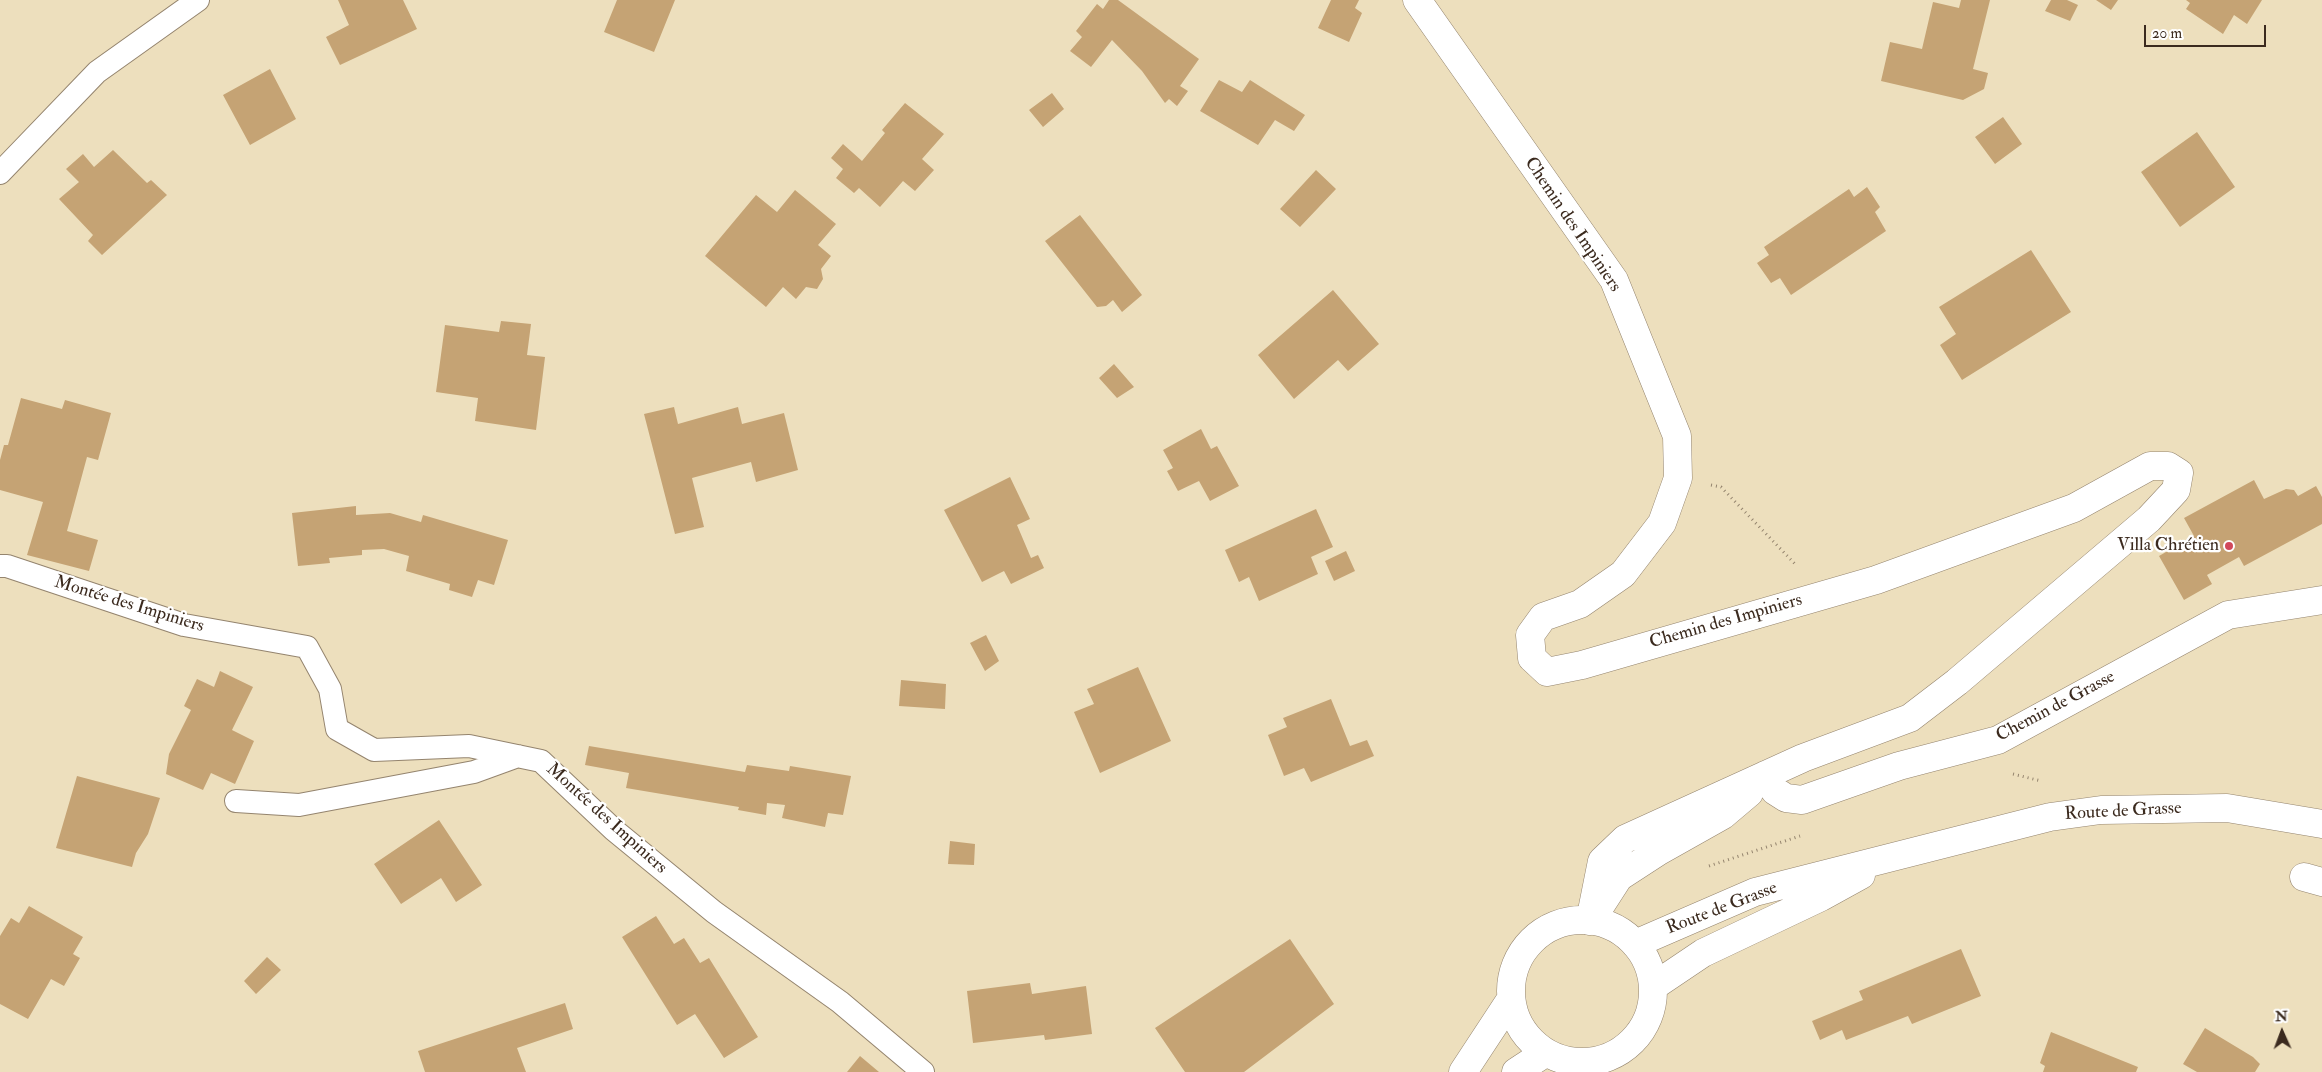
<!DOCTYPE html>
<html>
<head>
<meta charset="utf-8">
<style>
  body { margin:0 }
  #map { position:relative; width:2322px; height:1072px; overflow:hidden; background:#eddfbd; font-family:"IM FELL Double Pica",serif }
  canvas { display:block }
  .north { position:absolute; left:2257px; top:1007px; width:50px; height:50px; -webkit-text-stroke:4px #fff; paint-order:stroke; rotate:358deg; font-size:14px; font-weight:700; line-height:20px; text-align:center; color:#3b2a1e }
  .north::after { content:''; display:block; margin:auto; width:18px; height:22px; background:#3b2a1e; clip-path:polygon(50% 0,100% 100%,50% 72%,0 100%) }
  .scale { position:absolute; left:2144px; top:25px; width:122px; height:22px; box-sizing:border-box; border:2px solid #3b2a1e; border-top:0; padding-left:6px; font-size:15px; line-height:18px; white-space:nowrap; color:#3b2a1e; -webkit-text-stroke:4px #fff; paint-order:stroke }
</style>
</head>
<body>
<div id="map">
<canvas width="2322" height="1072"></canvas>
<div class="north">N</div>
<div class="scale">20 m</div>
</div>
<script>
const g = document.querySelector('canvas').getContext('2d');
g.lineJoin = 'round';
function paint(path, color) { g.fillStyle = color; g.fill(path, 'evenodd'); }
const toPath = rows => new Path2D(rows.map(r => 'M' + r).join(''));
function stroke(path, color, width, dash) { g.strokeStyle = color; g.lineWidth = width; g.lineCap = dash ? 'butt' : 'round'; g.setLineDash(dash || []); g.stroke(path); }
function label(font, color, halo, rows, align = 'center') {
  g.font = font + ' "IM FELL Double Pica",serif'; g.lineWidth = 4.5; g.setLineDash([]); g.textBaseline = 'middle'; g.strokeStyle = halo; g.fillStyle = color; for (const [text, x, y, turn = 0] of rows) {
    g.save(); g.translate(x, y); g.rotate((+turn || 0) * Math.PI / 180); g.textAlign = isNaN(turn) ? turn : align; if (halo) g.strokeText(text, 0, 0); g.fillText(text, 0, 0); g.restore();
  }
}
const building = toPath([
  [338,0,403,0,417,29,340,65,326,37,349,25],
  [617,0,675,0,654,52,604,32],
  [1109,0,1118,0,1199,59,1180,86,1188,91,1177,106,1169,99,1165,103,1142,71,1112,40,1091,67,1070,51,1082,37,1076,31,1097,4,1103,9],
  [1331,0,1359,0,1355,8,1362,13,1349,42,1318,28],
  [1961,0,1990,0,1973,69,1988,73,1984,89,1963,100,1881,81,1890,42,1922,49,1933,2,1959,8],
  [2051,0,2067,0,2078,5,2070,21,2045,11],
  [2096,0,2118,0,2111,10],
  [2186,0,2262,0,2247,24,2234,15,2223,34,2186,9,2190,3],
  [270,69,296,119,250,145,223,95],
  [1219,80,1242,92,1250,80,1305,115,1294,131,1275,120,1258,145,1200,111],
  [1052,93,1064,109,1043,127,1029,110],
  [905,103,944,134,922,159,934,170,915,191,903,181,880,207,859,188,854,193,836,178,843,169,831,158,843,144,862,161,885,133,882,130],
  [2003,117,2022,144,1995,164,1975,137],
  [2197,132,2235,187,2180,227,2141,172],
  [113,150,147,183,151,180,167,195,102,255,88,241,93,235,59,199,79,182,66,169,83,154,94,167],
  [1316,170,1336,189,1300,227,1280,209],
  [1867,187,1880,207,1875,212,1886,231,1791,295,1780,278,1771,283,1757,263,1769,255,1764,247,1849,189,1854,197],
  [795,190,836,224,818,245,831,256,821,269,823,279,817,289,806,287,796,299,783,287,766,307,705,256,756,195,777,212],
  [1080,215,1142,295,1122,312,1113,300,1106,306,1097,307,1045,241],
  [2031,250,2071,312,1962,380,1940,345,1956,334,1939,307],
  [1333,290,1379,344,1348,371,1338,360,1294,399,1258,355],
  [501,321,531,324,527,355,545,357,536,430,475,421,478,398,436,392,445,325,499,332],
  [1114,364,1134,387,1117,398,1099,378],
  [21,398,62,409,65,400,111,413,98,460,87,457,67,531,98,540,89,571,27,555,43,502,0,490,0,460,4,445,8,445],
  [674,407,678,424,738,407,742,424,784,413,798,470,756,482,751,462,692,478,704,527,675,534,644,414],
  [1201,429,1211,449,1217,446,1239,486,1210,501,1199,481,1178,491,1167,471,1173,468,1163,450],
  [1010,477,1030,519,1017,525,1031,558,1038,555,1044,568,1011,584,1004,571,982,582,944,510],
  [2254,480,2264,499,2286,489,2294,490,2298,496,2316,486,2322,497,2322,524,2244,566,2239,557,2207,575,2212,584,2184,600,2159,556,2194,536,2184,518],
  [356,506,356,515,390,513,421,522,423,515,508,540,494,585,478,580,472,597,449,590,450,584,406,571,409,556,384,549,362,550,362,555,329,558,330,563,298,566,292,513],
  [1316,509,1333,547,1311,557,1318,574,1259,601,1249,577,1239,582,1225,550],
  [1346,551,1355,571,1334,581,1325,561],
  [986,635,999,661,985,671,970,643],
  [1138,667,1171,741,1100,773,1074,712,1094,704,1087,689],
  [220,671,253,687,232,730,254,741,235,784,211,773,203,790,166,774,169,754,191,710,184,706,197,679,214,687],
  [901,680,946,684,945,709,899,706],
  [1331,699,1350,746,1367,740,1374,756,1311,782,1304,768,1284,776,1268,735,1287,727,1283,718],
  [589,746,745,772,747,765,789,771,790,766,851,776,843,815,828,813,825,827,782,818,785,805,767,803,766,815,738,810,739,807,626,788,629,773,585,765],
  [77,776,160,798,148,834,136,853,132,867,56,848],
  [439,820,482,885,456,902,441,878,401,904,374,864],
  [950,841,975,844,974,865,948,864],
  [29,906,83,937,73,954,80,958,64,986,51,979,28,1019,0,1004,0,936,11,918,19,923],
  [656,916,674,944,684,938,700,963,709,958,758,1037,724,1058,695,1014,677,1025,622,937],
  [1290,939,1334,1004,1244,1072,1185,1072,1155,1028],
  [1961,949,1981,996,1912,1024,1908,1016,1846,1040,1842,1030,1820,1040,1812,1021,1863,1000,1859,991],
  [267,957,281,970,256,994,244,981],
  [1030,983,1032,994,1086,986,1092,1034,1045,1040,1044,1035,973,1043,967,991],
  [565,1003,573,1029,517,1048,526,1072,425,1072,418,1051],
  [2205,1028,2253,1057,2260,1064,2255,1072,2197,1072,2183,1064],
  [2051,1032,2138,1067,2136,1072,2043,1072,2045,1066,2040,1063],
  [860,1056,879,1072,847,1072]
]);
const path = toPath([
  [1711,485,1721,487,1796,565],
  [2013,774,2041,781],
  [1709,866,1800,836]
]);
const lane = toPath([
  [0,173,97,72,198,0],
  [0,566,7,566,184,625,307,647,330,689,337,729,374,750,469,746,541,761,614,830,714,912,840,1002,923,1072],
  [236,801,299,805,474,772,518,756]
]);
const street = toPath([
  [1417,0,1614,280,1677,436,1678,478,1662,523,1623,574,1580,604,1543,617,1530,635,1532,658,1547,672,1582,665,1876,580,2074,508,2150,466,2168,466,2179,473,2176,490,2149,519,1957,682,1910,718,1803,758,1625,839,1602,861,1590,921],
  [1765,775,1775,791,1786,798,1802,800,1899,766,1998,740,2228,615,2322,600],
  [2304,877,2322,882],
  [1599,908,1619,877,1659,851,1723,815,1749,793]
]);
const secondary = toPath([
  '1511 991a71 71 0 1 1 142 0a71 71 0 1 1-142 0Z',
  [1635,944,1755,892,2050,817,2101,810,2227,808,2322,824],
  [1654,986,1703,953,1821,897,1861,875],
  [1463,1072,1511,999],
  [1516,1072,1545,1053]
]);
const markers = [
  [2229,546,5,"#d1495b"]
];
const streetNames = [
  ["Chemin des Impiniers",1572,225,56],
  ["Montée des Impiniers",129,605,17],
  ["Chemin des Impiniers",1726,622,-16],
  ["Chemin de Grasse",2056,707,-28],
  ["Route de Grasse",2123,812,-3],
  ["Montée des Impiniers",606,819,42],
  ["Route de Grasse",1722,909,-21]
];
const poiNames = [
  ["Villa Chrétien",2219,546]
];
paint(building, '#c5a374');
stroke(lane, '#94846e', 24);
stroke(street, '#94846e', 29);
stroke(secondary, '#94846e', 29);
stroke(path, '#94846e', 3, [1, 4]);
stroke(lane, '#fff', 22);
stroke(street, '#fff', 28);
stroke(secondary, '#fff', 28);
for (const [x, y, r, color] of markers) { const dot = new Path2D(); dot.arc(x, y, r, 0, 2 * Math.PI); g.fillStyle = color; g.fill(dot); stroke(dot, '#fff', 2); }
label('18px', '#3b2a1e', '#fff', streetNames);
label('18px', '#3b2a1e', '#fff', poiNames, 'right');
</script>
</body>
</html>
